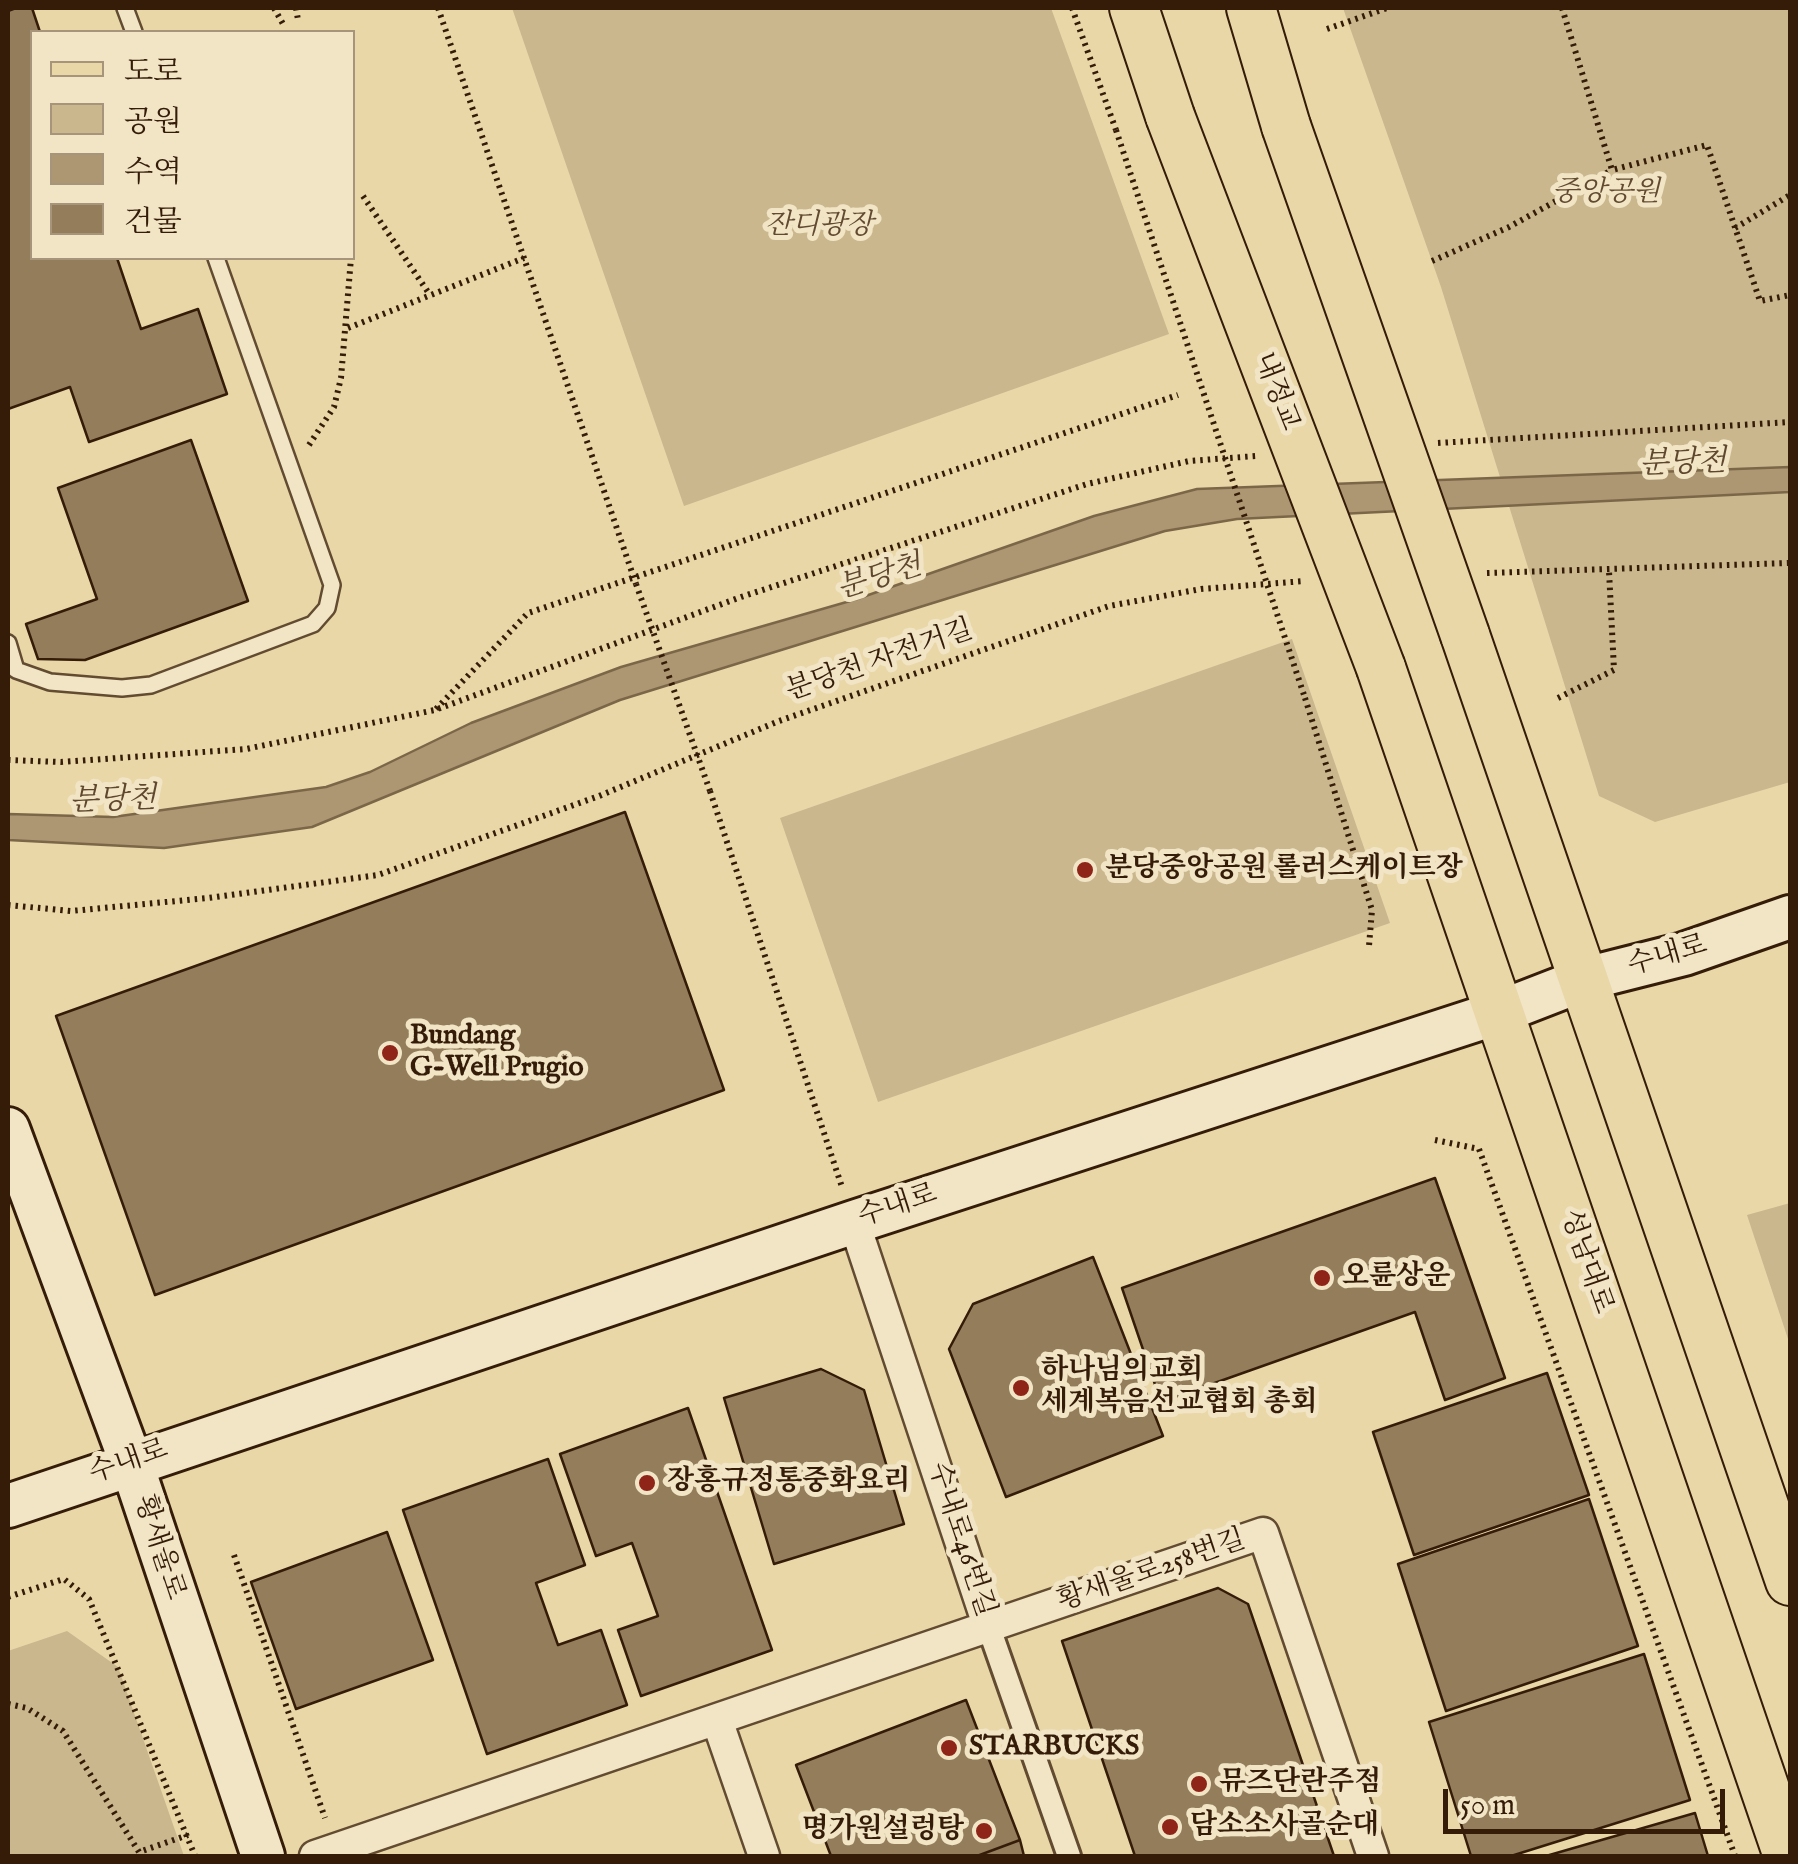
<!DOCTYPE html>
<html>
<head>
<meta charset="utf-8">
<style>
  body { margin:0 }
  #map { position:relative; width:1798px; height:1864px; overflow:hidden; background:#e9d7a8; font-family:"IM FELL English","Noto Serif KR",serif }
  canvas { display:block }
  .frame { position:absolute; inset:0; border:10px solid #351c08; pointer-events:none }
  .legend { position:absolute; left:30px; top:30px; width:325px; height:230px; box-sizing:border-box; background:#f1e5c6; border:2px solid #a6957a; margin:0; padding:12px 18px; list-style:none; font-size:30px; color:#351c08 }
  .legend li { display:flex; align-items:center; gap:20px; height:50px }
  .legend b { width:50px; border:2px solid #a6957a }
  .scale { position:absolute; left:1443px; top:1789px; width:282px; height:45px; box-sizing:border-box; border:5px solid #351c08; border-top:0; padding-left:12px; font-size:30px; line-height:35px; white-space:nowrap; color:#351c08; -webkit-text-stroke:8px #f1e5c6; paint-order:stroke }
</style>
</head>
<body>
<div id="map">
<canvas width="1798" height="1864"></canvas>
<div class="frame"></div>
<ul class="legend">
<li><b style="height:12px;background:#e9d7a8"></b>도로</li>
<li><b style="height:28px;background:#cab78d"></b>공원</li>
<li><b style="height:28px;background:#ac9772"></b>수역</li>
<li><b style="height:28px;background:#937d5b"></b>건물</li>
</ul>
<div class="scale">50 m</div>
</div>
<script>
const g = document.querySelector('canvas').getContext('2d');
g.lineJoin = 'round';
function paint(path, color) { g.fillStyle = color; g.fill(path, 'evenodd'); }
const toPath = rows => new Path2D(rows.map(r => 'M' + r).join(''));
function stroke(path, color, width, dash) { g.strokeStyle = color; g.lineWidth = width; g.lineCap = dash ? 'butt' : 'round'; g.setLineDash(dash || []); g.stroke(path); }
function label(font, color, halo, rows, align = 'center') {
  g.font = font + ' "IM FELL English","Noto Serif KR",serif'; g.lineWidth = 10; g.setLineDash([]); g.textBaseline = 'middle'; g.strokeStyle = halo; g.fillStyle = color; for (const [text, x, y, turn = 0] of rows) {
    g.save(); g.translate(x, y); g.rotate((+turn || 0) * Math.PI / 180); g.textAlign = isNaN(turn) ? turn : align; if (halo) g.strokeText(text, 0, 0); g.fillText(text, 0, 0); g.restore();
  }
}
const green = toPath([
  [512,8,1051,8,1169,334,684,506],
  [1343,8,1790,8,1790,782,1655,822,1599,796,1441,287],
  [1292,639,1390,923,878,1102,780,818],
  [1790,1203,1790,1345,1747,1215],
  [67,1631,118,1667,184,1856,8,1856,8,1651]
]);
const water = toPath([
  [1790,467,1790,492,1237,519,1165,531,620,700,312,827,164,848,8,840,8,814,113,817,326,787,370,772,471,723,621,667,857,599,1094,516,1197,489,1790,467]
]);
const building = toPath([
  [16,8,32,8,40,32,32,32,32,258,117,258,141,329,198,309,227,394,89,442,70,387,8,409,8,11,16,8],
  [191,440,248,601,85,660,38,659,26,624,97,599,58,488,191,440],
  [625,812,724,1090,155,1295,56,1016,625,812],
  [1435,1178,1505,1378,1445,1400,1415,1312,1161,1402,1122,1288,1435,1178],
  [1093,1257,1163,1436,1006,1497,949,1349,973,1304,1093,1257],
  [821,1369,864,1390,904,1524,774,1564,724,1398,821,1369],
  [1547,1373,1589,1495,1414,1555,1373,1432,1547,1373],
  [688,1408,772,1650,641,1696,618,1630,658,1616,632,1543,596,1556,560,1454,688,1408],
  [548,1459,585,1565,536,1583,558,1645,601,1630,627,1705,487,1754,403,1510,548,1459],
  [1589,1499,1638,1646,1446,1711,1398,1564,1589,1499],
  [387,1532,433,1660,296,1709,251,1582,387,1532],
  [1218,1588,1248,1604,1334,1856,1135,1856,1062,1641,1218,1588],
  [1644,1654,1690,1800,1511,1856,1471,1856,1429,1722,1644,1654],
  [966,1700,1020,1840,977,1856,831,1856,796,1765,966,1700],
  [1695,1813,1708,1856,1546,1856,1695,1813],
  [1020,1840,1024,1856,977,1856,1020,1840]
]);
const path = toPath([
  [274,8,283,24],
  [296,8,298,20],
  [438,8,636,584],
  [1072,8,1116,130],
  [1562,8,1612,170,1707,145,1760,301,1790,295],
  [1327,29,1387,8],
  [363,196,430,295],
  [1735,228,1790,195],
  [1432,261,1509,227,1612,170],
  [348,328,524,258],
  [1438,443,1790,422],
  [309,445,334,407,341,378,351,258],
  [1487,573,1790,563],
  [1305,698,1372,910,1369,946],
  [1558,698,1614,670,1609,571],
  [436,709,528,613,1178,395],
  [8,760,61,762,246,749,435,710,741,597,1087,484,1189,461,1256,456],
  [710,791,842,1187],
  [8,905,71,911,208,898,378,875,599,796,779,721,1109,606,1201,589,1305,581],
  [1435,1140,1479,1149,1735,1856],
  [234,1555,325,1818],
  [8,1597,64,1579,89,1599,195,1856],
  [8,1704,27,1708,63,1731,139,1852,188,1835]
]);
const service = toPath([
  [125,8,134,32],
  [8,643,16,670,50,682,122,688,151,685,313,624,327,608,332,585,216,258]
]);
const pedestrian = toPath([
  [989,1628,1069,1856]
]);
const minor = toPath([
  [854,1222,989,1628],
  [717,1720,764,1856],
  [315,1856,1263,1533,1373,1856]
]);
const secondary = toPath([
  [8,1129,131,1462,263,1856],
  [8,1506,854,1222,1500,1012,1585,979,1684,954,1790,917]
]);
const primary = toPath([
  [1134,8,1170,116],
  [1251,8,1286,126],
  [1465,635,1790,1581],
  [1381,668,1788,1856]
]);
const pathBridge = toPath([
  [1116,130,1305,698],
  [636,584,710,791]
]);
const primaryBridge = toPath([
  [1170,116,1381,668],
  [1286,126,1465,635]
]);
const markers = [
  [1085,870,10,"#8f2418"],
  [390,1053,10,"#8f2418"],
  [1322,1278,10,"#8f2418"],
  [1021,1388,10,"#8f2418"],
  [647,1483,10,"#8f2418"],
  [949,1748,10,"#8f2418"],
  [1199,1784,10,"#8f2418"],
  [1170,1827,10,"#8f2418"],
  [984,1831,10,"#8f2418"]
];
const parkNames = [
  ["중앙공원",1606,194],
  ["잔디광장",819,227]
];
const streetNames = [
  ["내정교",1275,392,69],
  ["분당천 자전거길",880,662,-19],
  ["수내로",1668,957,-16],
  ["수내로",898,1207,-18],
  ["성남대로",1585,1262,71],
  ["수내로",129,1463,-19],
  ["수내로46번길",960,1540,72],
  ["황새울로",158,1548,72],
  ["황새울로258번길",1152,1572,-19]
];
const poiNames = [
  ["분당중앙공원 롤러스케이트장",1105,870],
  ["Bundang",410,1037],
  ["G-Well Prugio",410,1069],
  ["오륜상운",1342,1278],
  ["하나님의교회",1041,1372],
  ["세계복음선교협회 총회",1041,1404],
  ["장홍규정통중화요리",667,1483],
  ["STARBUCKS",969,1748],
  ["뮤즈단란주점",1219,1784],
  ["담소소사골순대",1190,1827],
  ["명가원설렁탕",964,1831,"right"]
];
const waterNames = [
  ["분당천",1683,465,-2],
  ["분당천",880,579,-17],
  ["분당천",113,802,-2]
];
paint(green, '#cab78d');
paint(water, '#ac9772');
stroke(water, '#7c6648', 2.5);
paint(building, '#937d5b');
stroke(building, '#351c08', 2.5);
stroke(service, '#624b30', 20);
stroke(pedestrian, '#624b30', 28);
stroke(minor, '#624b30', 35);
stroke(secondary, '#351c08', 48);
stroke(primary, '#351c08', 52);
stroke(path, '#351c08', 6, [2.5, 5]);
stroke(service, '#f1e5c6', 15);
stroke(pedestrian, '#f1e5c6', 22);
stroke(minor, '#f1e5c6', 30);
stroke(secondary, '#f1e5c6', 42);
stroke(primary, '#e9d7a8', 48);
stroke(primaryBridge, '#351c08', 52, []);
stroke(pathBridge, '#351c08', 6, [2.5, 5]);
stroke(primaryBridge, '#e9d7a8', 48);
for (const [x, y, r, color] of markers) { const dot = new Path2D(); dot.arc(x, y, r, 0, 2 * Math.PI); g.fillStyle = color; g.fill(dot); stroke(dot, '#f1e5c6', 4); }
label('italic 28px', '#624a30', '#f1e5c6', parkNames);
label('28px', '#351c08', '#f1e5c6', streetNames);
label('bold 28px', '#351c08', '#f1e5c6', poiNames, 'left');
label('italic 30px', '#5f472d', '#f1e5c6', waterNames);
</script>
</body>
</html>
